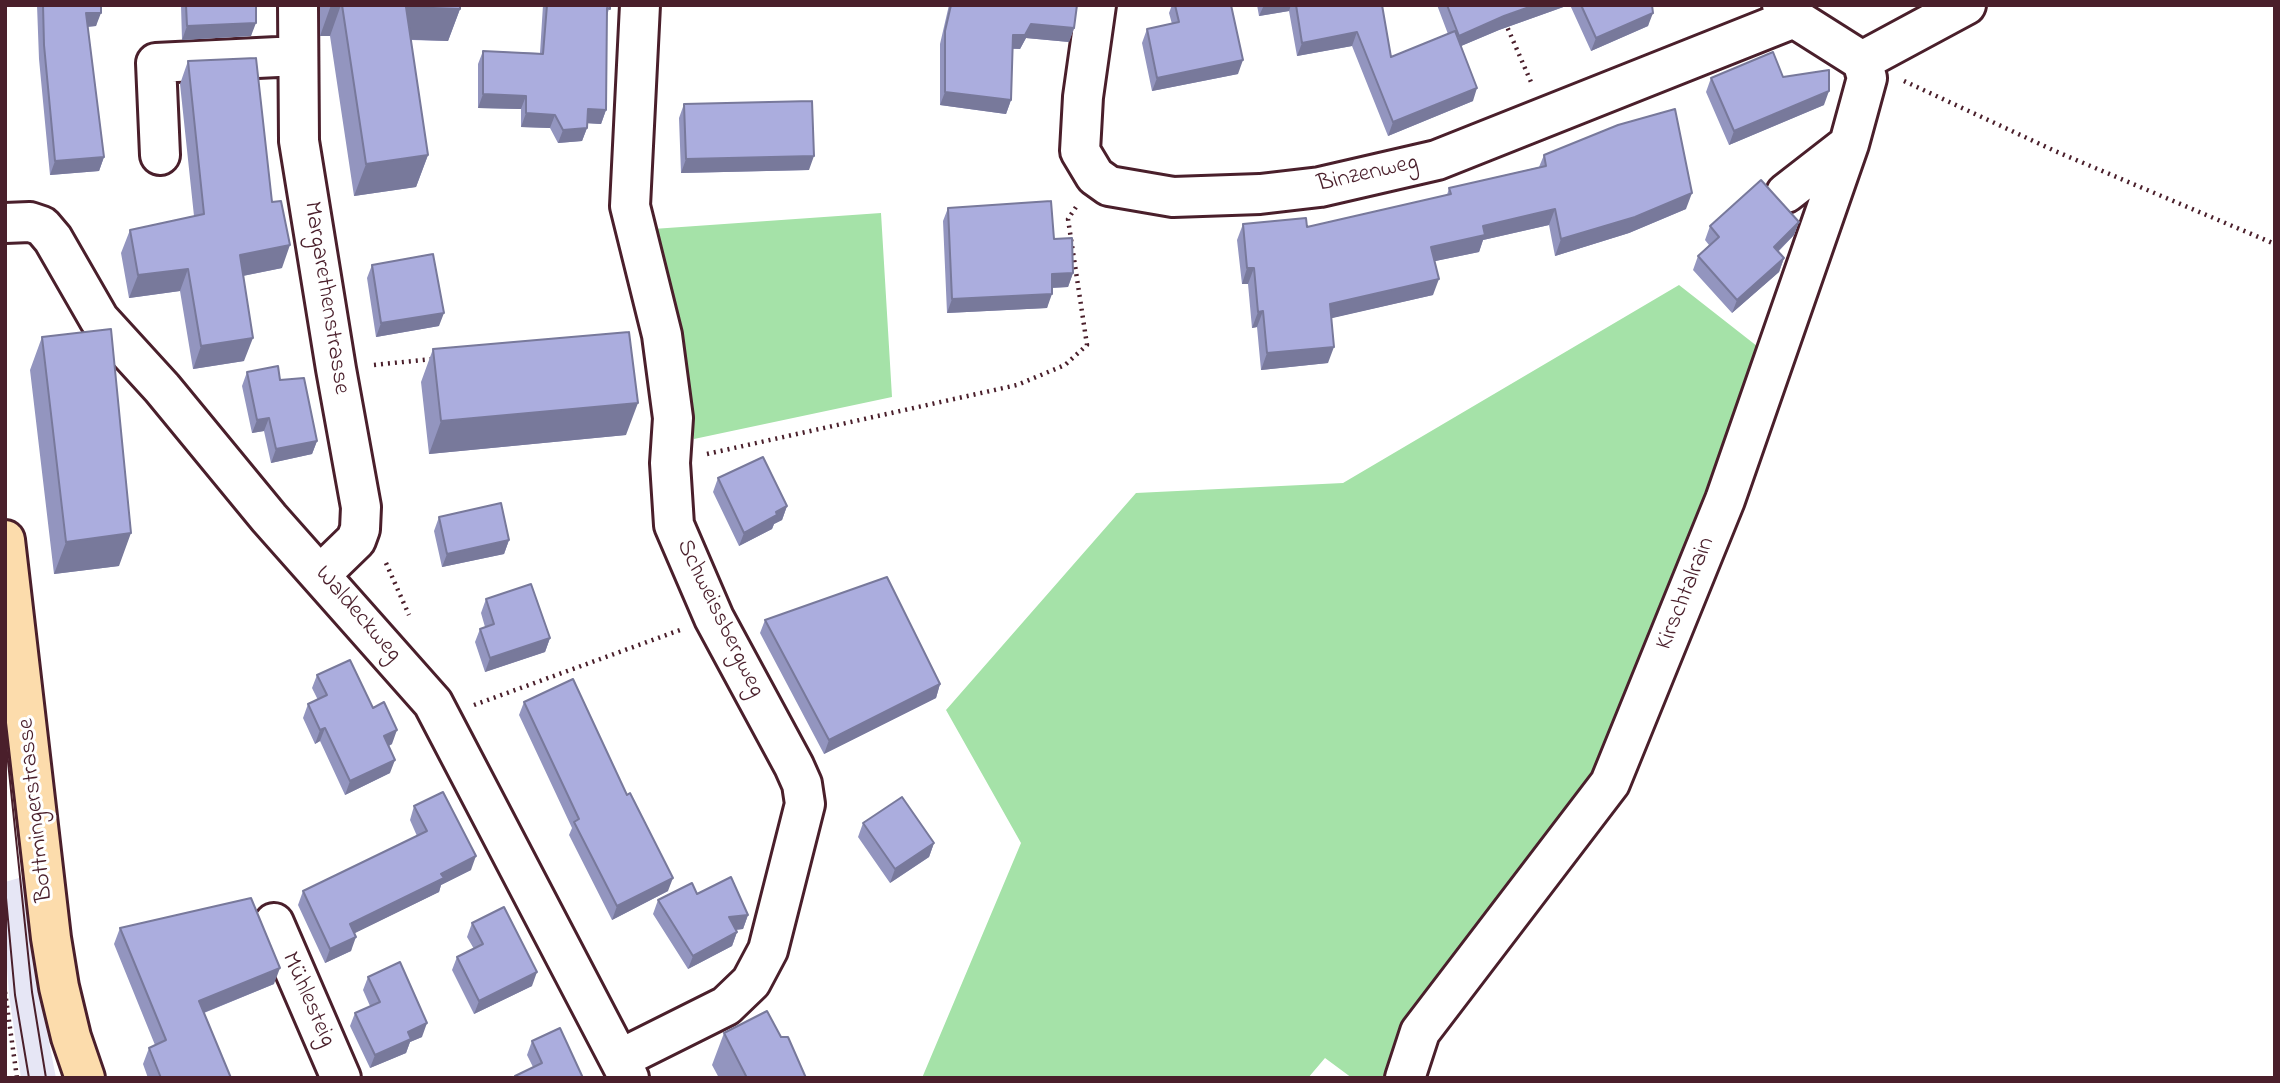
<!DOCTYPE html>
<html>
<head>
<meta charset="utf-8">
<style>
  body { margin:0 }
  #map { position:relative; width:2280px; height:1083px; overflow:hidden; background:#fff; font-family:"Indie Flower",sans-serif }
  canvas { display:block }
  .frame { position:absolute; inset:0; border:7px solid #4a1f2b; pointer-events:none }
</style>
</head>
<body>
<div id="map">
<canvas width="2280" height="1083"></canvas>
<div class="frame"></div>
</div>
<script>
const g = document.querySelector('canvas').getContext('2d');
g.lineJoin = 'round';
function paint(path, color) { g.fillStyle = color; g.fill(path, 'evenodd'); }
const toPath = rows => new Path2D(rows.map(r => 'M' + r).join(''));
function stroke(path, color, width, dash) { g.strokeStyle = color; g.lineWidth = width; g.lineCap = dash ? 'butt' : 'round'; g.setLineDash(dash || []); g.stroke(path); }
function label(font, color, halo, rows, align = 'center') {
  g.font = font + ' "Indie Flower",sans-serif'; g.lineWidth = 6; g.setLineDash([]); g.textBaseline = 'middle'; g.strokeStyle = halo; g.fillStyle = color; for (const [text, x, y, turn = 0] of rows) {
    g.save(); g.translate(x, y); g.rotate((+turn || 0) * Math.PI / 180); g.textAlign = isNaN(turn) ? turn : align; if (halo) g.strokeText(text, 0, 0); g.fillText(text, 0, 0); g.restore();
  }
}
const built = toPath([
  [26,876,39,990,56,1078,21,1078,9,995,5,939,5,882]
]);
const green = toPath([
  [881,213,892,397,694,439,653,229],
  [1679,285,1762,350,1598,789,1398,1078,1352,1078,1325,1058,1308,1078,922,1078,1021,843,946,710,1136,493,1343,483]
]);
const path = toPath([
  [1505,22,1531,82],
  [1904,81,2055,151,2275,244],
  [374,365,432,359],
  [707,454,1017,385,1065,365,1087,345,1068,219,1076,207],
  [386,563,409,615],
  [474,705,680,630],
  [5,992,17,1078]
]);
const minor = toPath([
  [298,5,299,141,336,369,361,507,360,529,356,540,321,574],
  [1096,5,1083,97,1080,151,1095,176,1109,186,1173,197,1260,194,1320,187,1437,160,1794,18],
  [1782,5,1794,18,1862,61],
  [1862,61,1966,5],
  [160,155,156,63,298,56],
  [1786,193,1849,144],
  [5,223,30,222,42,226,53,239,99,319,162,388,269,518,433,703,629,1078],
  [274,923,341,1078],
  [620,1059,726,1006,751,982,768,950,805,804,802,784,794,766,714,618,674,525,670,463,673,418,662,335,630,206,640,5],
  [1405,1078,1420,1032,1610,783,1725,500,1849,144,1867,78,1862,61]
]);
const major = toPath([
  [5,540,51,938,59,987,71,1037,85,1078]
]);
const tram = toPath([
  [5,733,32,992,46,1078],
  [5,887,15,995,29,1078]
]);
const wall = toPath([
  [37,5,101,5,96,26,88,27,104,157,99,171,50,175,39,59],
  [181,5,256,5,251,36,182,40],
  [320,5,460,5,460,9,448,41,411,40,428,155,416,187,354,196,330,36,320,36],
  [543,5,610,5,607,16,606,110,601,124,587,123,587,128,582,141,558,143,550,128,521,127,521,109,478,108,478,64,483,51,540,53],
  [949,5,1077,5,1074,28,1069,42,1026,38,1020,49,1012,49,1011,100,1006,114,940,105,940,44],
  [1172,5,1231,5,1238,74,1152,91,1142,43,1147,29,1172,24,1169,13],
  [1257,5,1382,5,1391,57,1448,34,1437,5,1569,5,1499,30,1461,46,1473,101,1388,136,1352,46,1297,56,1289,11,1259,16],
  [1570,5,1652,5,1648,26,1591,51],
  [188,61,272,202,282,268,243,276,244,361,193,369,180,291,129,298,121,253,130,230,194,216,180,84],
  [1783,77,1824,105,1729,145,1706,92,1711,78],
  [684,104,809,170,681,173,679,118],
  [1544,155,1686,209,1629,233,1555,256,1549,225,1483,240,1479,252,1435,261,1433,295,1331,318,1328,363,1261,370,1257,327,1252,328,1248,284,1242,284,1237,240,1243,224,1307,227,1447,195,1449,188,1539,167],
  [948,208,1054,239,1073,273,1068,287,1052,288,1047,308,947,313,943,221],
  [1799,222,1794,235,1778,252,1784,258,1779,272,1732,313,1693,270,1698,256,1709,245,1705,240,1710,226],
  [372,265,439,326,376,337,367,278],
  [42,337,119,566,54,574,30,370],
  [433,349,626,435,429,454,421,382],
  [247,372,280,380,317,441,312,454,271,463,264,431,252,433,242,386],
  [718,478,787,506,782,520,774,524,772,529,739,546,713,492],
  [439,517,509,540,504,554,442,567,434,531],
  [486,599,550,638,545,652,485,672,475,642,480,629,485,627,481,613],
  [765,620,940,684,936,698,824,754,760,633],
  [317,675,373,708,392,744,389,746,390,773,345,795,320,741,315,744,303,718,308,704,318,700,312,688],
  [524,702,668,891,612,920,569,835,572,828,519,715],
  [414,806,471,870,441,885,439,892,354,933,351,951,325,963,298,905,303,891,417,836,410,820],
  [863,823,934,843,929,857,890,883,858,837],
  [697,894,748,915,743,929,735,930,737,932,732,946,688,969,653,914,658,900],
  [472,923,532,986,474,1014,452,970,457,957,474,949,467,937],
  [120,928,274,984,204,1013,231,1078,148,1078,143,1064,149,1048,155,1045,114,944],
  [368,977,422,1037,410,1042,406,1053,370,1068,350,1026,355,1013,370,1006,363,990],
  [724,1033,781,1037,806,1078,719,1078,712,1065],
  [532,1041,583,1078,514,1078,515,1076,533,1067,527,1055]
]);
const shadedWall = toPath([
  [331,5,341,5,330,36,320,36],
  [1264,5,1291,5,1289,11,1259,16],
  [1535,5,1569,5,1499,30,1454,49,1459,36,1504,16],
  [406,7,460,9,448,41,395,39],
  [86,13,101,13,96,26,81,27],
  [1653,13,1648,26,1591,51,1596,38],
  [256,23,251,36,182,40,187,26],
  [1031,24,1074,28,1069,42,1026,38,1020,49,1008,48,1013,35],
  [1357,32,1352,46,1297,56,1302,43],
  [1243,60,1238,74,1152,91,1157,78],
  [1477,88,1473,101,1388,136,1393,122],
  [1829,91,1824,105,1729,145,1734,131],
  [945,92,1011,100,1006,114,940,105],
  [483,94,526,96,521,109,478,108],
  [588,109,606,110,601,124,583,123],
  [526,113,555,115,550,128,521,127],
  [587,128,582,141,558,143,563,130],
  [428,155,416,187,354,196,366,164],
  [814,156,809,170,681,173,686,159],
  [104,157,99,171,50,175,55,161],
  [1692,193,1686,209,1629,233,1555,256,1561,239],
  [1555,209,1549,225,1483,240,1479,252,1426,263,1431,247,1483,226],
  [1799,222,1794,235,1769,260,1774,247],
  [290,245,282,268,232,278,240,255],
  [1784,258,1779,272,1732,313,1737,300],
  [1247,268,1254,268,1248,284,1242,284],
  [188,269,180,291,129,298,138,275],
  [1073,273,1068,287,1047,288,1052,274],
  [1439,279,1433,295,1324,320,1330,304],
  [1052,294,1047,308,947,313,952,299],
  [1263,311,1257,327,1252,328,1258,312],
  [444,313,439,326,376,337,381,323],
  [253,338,244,361,193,369,201,346],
  [1334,347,1328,363,1261,370,1267,353],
  [638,403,626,435,429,454,441,421],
  [269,418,264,431,252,433,257,420],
  [317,441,312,454,271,463,276,449],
  [787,506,782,520,774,524,772,529,739,546,744,533,776,512],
  [131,533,119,566,54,574,66,542],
  [509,540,504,554,442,567,447,554],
  [550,638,545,652,485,672,490,658],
  [940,684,936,698,824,754,829,740],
  [325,728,320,741,315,744,320,730],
  [397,730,392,744,379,750,384,736],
  [395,760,390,773,345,795,350,781],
  [934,843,929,857,890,883,895,869],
  [476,856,471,870,441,885,439,892,345,938,350,924],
  [673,878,668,891,612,920,617,906],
  [748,915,743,929,724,931,729,917],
  [737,932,732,946,688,969,693,956],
  [356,937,351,951,325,963,330,949],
  [280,968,274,984,193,1017,199,1001],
  [537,972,532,986,474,1014,479,1001],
  [427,1023,422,1037,410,1042,406,1053,370,1068,375,1055,408,1032]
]);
const building = toPath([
  [43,5,101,5,101,13,86,13,104,157,55,161,44,45,43,5],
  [186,5,256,5,256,23,187,26,186,5],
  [342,5,460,5,460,9,406,7,428,155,366,164,342,5],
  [547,5,610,5,610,9,607,8,606,110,588,109,587,128,563,130,555,115,526,113,526,96,483,94,483,51,543,54,547,5],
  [951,5,1077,5,1074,28,1031,24,1025,35,1013,35,1011,100,945,92,945,31,951,5],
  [1175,5,1231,5,1243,60,1157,78,1147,29,1179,22,1175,5],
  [1296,5,1382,5,1391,57,1455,31,1477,88,1393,122,1357,32,1302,43,1296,5],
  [1447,5,1535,5,1504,16,1459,36,1447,5],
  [1581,5,1652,5,1653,13,1596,38,1581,5],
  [1773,52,1783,77,1829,70,1829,91,1734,131,1711,78,1773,52],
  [256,58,272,202,281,201,290,245,240,255,253,338,201,346,188,269,138,275,130,230,204,214,188,61,256,58],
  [812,101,814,156,686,159,684,104,812,101],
  [1675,109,1692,193,1635,217,1561,239,1555,209,1483,226,1485,235,1431,247,1439,279,1330,304,1334,347,1267,353,1263,311,1258,312,1254,268,1247,268,1243,224,1306,218,1307,227,1451,194,1449,188,1546,166,1544,155,1618,125,1675,109],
  [1761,180,1799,222,1774,247,1784,258,1737,300,1698,256,1719,237,1710,226,1761,180],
  [1051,201,1054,239,1072,238,1073,273,1052,274,1052,294,952,299,948,208,1051,201],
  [433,254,444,313,381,323,372,265,433,254],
  [111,329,131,533,66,542,42,337,111,329],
  [629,332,638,403,441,421,433,349,629,332],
  [278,366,280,380,304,378,317,441,276,449,269,418,257,420,247,372,278,366],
  [763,457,787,506,776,512,777,515,744,533,718,478,763,457],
  [501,503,509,540,447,554,439,517,501,503],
  [887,577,940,684,829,740,765,620,887,577],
  [531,584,550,638,490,658,480,629,494,624,486,599,531,584],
  [350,660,373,708,384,702,397,730,384,736,395,760,350,781,325,728,320,730,308,704,327,695,317,675,350,660],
  [573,679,627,795,630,793,673,878,617,906,574,822,579,819,524,702,573,679],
  [443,792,476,856,441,874,444,878,350,924,356,937,330,949,303,891,427,831,414,806,443,792],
  [902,797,934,843,895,869,863,823,902,797],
  [731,877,748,915,729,917,737,932,693,956,658,900,692,883,697,894,731,877],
  [251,898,280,968,199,1001,231,1078,161,1078,149,1048,166,1040,120,928,251,898],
  [504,907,537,972,479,1001,457,957,483,944,472,923,504,907],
  [400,962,427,1023,408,1032,411,1039,375,1055,355,1013,380,1002,368,977,400,962],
  [767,1011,781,1037,788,1037,806,1078,747,1078,724,1033,767,1011],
  [560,1028,583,1078,516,1078,515,1076,542,1063,532,1041,560,1028]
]);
const streetNames = [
  ["Binzenweg",1368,175,-13],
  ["Margarethenstrasse",325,298,81],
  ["Kirschtalrain",1687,594,-68],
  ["Waldeckweg",357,615,49],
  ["Schweissbergweg",719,619,64],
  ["Bottmingerstrasse",37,810,-96],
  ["Mühlesteig",307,1000,66]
];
paint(built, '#e6e6f5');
paint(green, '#a5e2a8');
stroke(minor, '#4a1f2b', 44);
stroke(major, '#4a1f2b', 44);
stroke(path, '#4a1f2b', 4.5, [2, 5]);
stroke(minor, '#fff', 38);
stroke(major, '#fcdcac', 38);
stroke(tram, '#4a1f2b', 2);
paint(wall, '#9395bf');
paint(shadedWall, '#78799b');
paint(building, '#abadde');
stroke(building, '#78799b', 2);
label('24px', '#4a1f2b', '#fff', streetNames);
</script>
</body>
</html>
